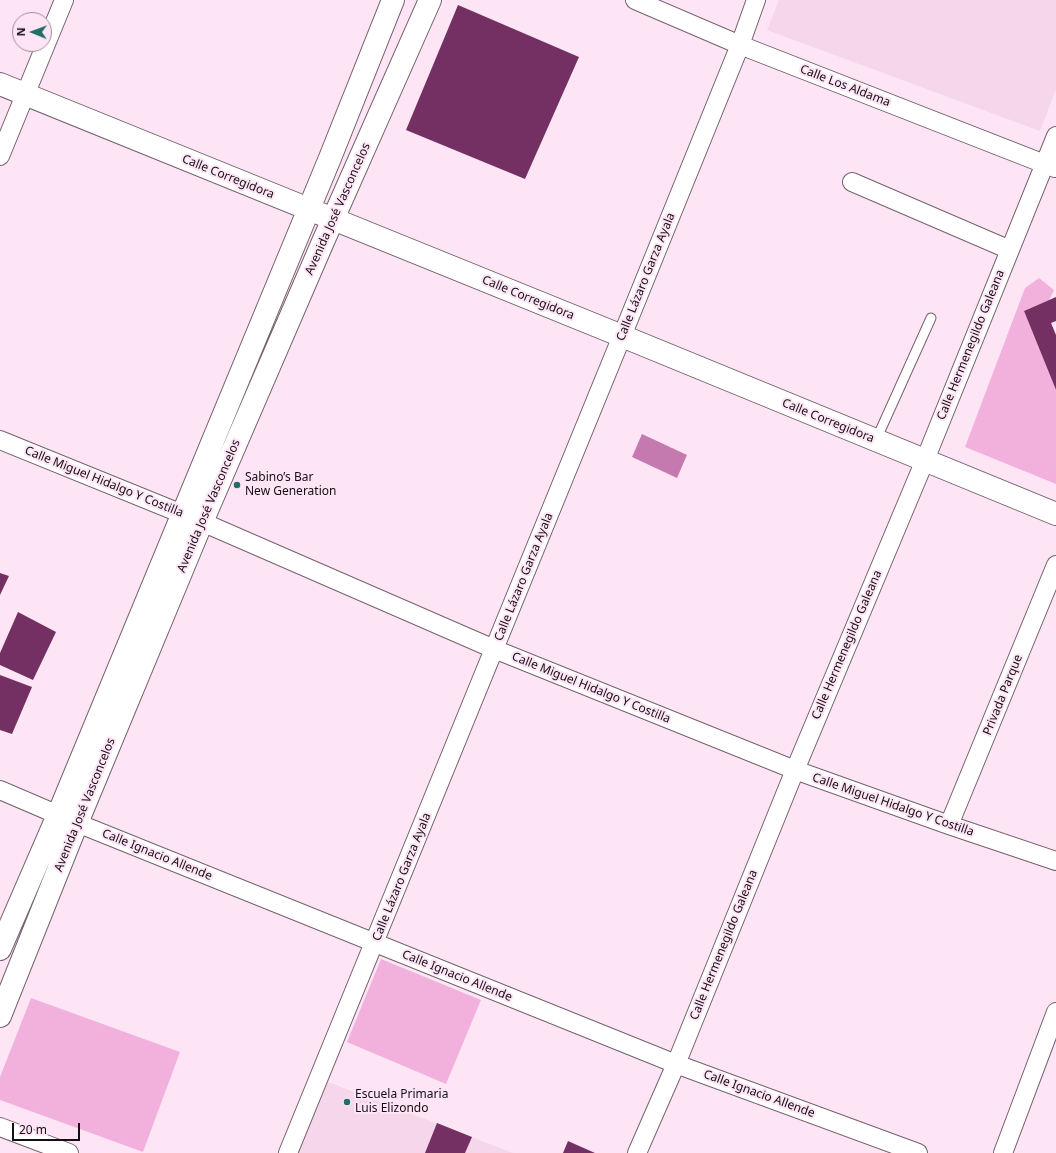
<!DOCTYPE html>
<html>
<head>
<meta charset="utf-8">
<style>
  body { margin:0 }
  #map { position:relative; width:1056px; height:1153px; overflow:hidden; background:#fde5f5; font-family:"Noto Sans",sans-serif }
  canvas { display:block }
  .north { position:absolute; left:12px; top:12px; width:40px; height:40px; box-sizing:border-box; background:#fde5f5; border:1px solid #a08f9b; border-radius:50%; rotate:271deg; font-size:11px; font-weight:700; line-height:16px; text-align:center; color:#150e13 }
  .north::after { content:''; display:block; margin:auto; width:14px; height:18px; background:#236d68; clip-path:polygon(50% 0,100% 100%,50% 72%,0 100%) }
  .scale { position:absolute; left:12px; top:1123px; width:68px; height:18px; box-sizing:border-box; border:2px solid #150e13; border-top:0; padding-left:5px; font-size:12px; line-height:14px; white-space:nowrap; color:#150e13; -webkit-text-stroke:3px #fde5f5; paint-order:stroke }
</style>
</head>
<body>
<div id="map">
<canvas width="1056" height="1153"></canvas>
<div class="north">N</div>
<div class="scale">20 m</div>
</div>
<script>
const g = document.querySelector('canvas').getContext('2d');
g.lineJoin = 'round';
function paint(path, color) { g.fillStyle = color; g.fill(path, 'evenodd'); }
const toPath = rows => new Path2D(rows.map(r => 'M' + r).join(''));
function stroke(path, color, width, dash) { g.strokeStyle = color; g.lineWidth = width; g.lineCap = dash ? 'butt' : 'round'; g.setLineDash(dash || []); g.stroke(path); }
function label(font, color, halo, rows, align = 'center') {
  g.font = font + ' "Noto Sans",sans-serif'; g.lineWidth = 4; g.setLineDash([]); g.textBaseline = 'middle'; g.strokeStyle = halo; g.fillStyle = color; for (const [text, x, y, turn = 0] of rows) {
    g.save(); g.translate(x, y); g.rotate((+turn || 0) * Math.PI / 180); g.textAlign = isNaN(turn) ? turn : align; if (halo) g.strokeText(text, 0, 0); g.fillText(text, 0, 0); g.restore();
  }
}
const built = toPath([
  [779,0,1056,0,1056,89,1040,131,767,30],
  [323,1080,513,1153,295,1153]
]);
const green = toPath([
  [1039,278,1054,290,1049,300,1024,311,1056,390,1056,484,965,447,1025,288],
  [381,959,481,1000,446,1084,347,1042],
  [31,998,180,1052,143,1152,0,1100,0,1077]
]);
const water = toPath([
  [642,434,687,455,677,478,632,457]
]);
const building = toPath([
  [458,5,579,57,525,179,406,130],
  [1056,297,1056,321,1051,323,1056,335,1056,390,1024,311],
  [0,573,9,576,0,595],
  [18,612,56,632,33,680,0,665,0,653],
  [0,675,32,687,12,734,0,730],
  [437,1123,472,1137,465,1153,425,1153],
  [568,1141,595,1153,563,1153]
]);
const service = toPath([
  [876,440,931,318]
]);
const minor = toPath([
  [635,0,740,45,1055,168],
  [0,156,64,0],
  [852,182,1010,250],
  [0,440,202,522,494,649,795,770,949,825,1056,861],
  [0,790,77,823,676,1064,918,1153],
  [949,825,1056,565],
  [0,1127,69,1153],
  [288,1153,622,336,740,45,756,0],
  [637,1153,676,1064,795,770,925,460,1056,136],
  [1003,1153,1056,1012]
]);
const tertiary = toPath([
  [0,84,622,336,1056,514]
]);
const secondary = toPath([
  [0,949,58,815,330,158,393,0],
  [0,1016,77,823,202,522,322,244,430,0]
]);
const markers = [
  [237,485,4,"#236d68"],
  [347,1102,4,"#236d68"]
];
const streetNames = [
  ["Calle Los Aldama",845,86,21],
  ["Calle Corregidora",228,177,22],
  ["Avenida José Vasconcelos",338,209,-66],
  ["Calle Lázaro Garza Ayala",646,277,-68],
  ["Calle Corregidora",528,298,22],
  ["Calle Hermenegildo Galeana",971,345,-68],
  ["Calle Corregidora",828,421,22],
  ["Calle Miguel Hidalgo Y Costilla",104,482,22],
  ["Avenida José Vasconcelos",209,506,-67],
  ["Calle Lázaro Garza Ayala",524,577,-68],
  ["Calle Hermenegildo Galeana",847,645,-67],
  ["Calle Miguel Hidalgo Y Costilla",591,688,22],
  ["Privada Parque",1003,695,-68],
  ["Avenida José Vasconcelos",85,805,-68],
  ["Calle Miguel Hidalgo Y Costilla",893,805,19],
  ["Calle Ignacio Allende",157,855,22],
  ["Calle Lázaro Garza Ayala",402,877,-68],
  ["Calle Hermenegildo Galeana",724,945,-68],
  ["Calle Ignacio Allende",457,976,22],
  ["Calle Ignacio Allende",759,1094,20]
];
const poiNames = [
  ["Sabino’s Bar",245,478],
  ["New Generation",245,492],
  ["Escuela Primaria",355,1095],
  ["Luis Elizondo",355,1109]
];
paint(built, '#f5d6eb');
paint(green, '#f2b1dd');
paint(water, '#c57aaf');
paint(building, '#743062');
stroke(service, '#76616f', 11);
stroke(minor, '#76616f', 20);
stroke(tertiary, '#76616f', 24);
stroke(secondary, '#76616f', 24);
stroke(service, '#fff', 9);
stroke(minor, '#fff', 18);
stroke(tertiary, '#fff', 22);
stroke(secondary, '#fff', 22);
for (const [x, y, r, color] of markers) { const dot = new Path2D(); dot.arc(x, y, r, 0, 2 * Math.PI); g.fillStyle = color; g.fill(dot); stroke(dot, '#fde5f5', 1.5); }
label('12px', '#150e13', '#fde5f5', streetNames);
label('12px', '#150e13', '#fde5f5', poiNames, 'left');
</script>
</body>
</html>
